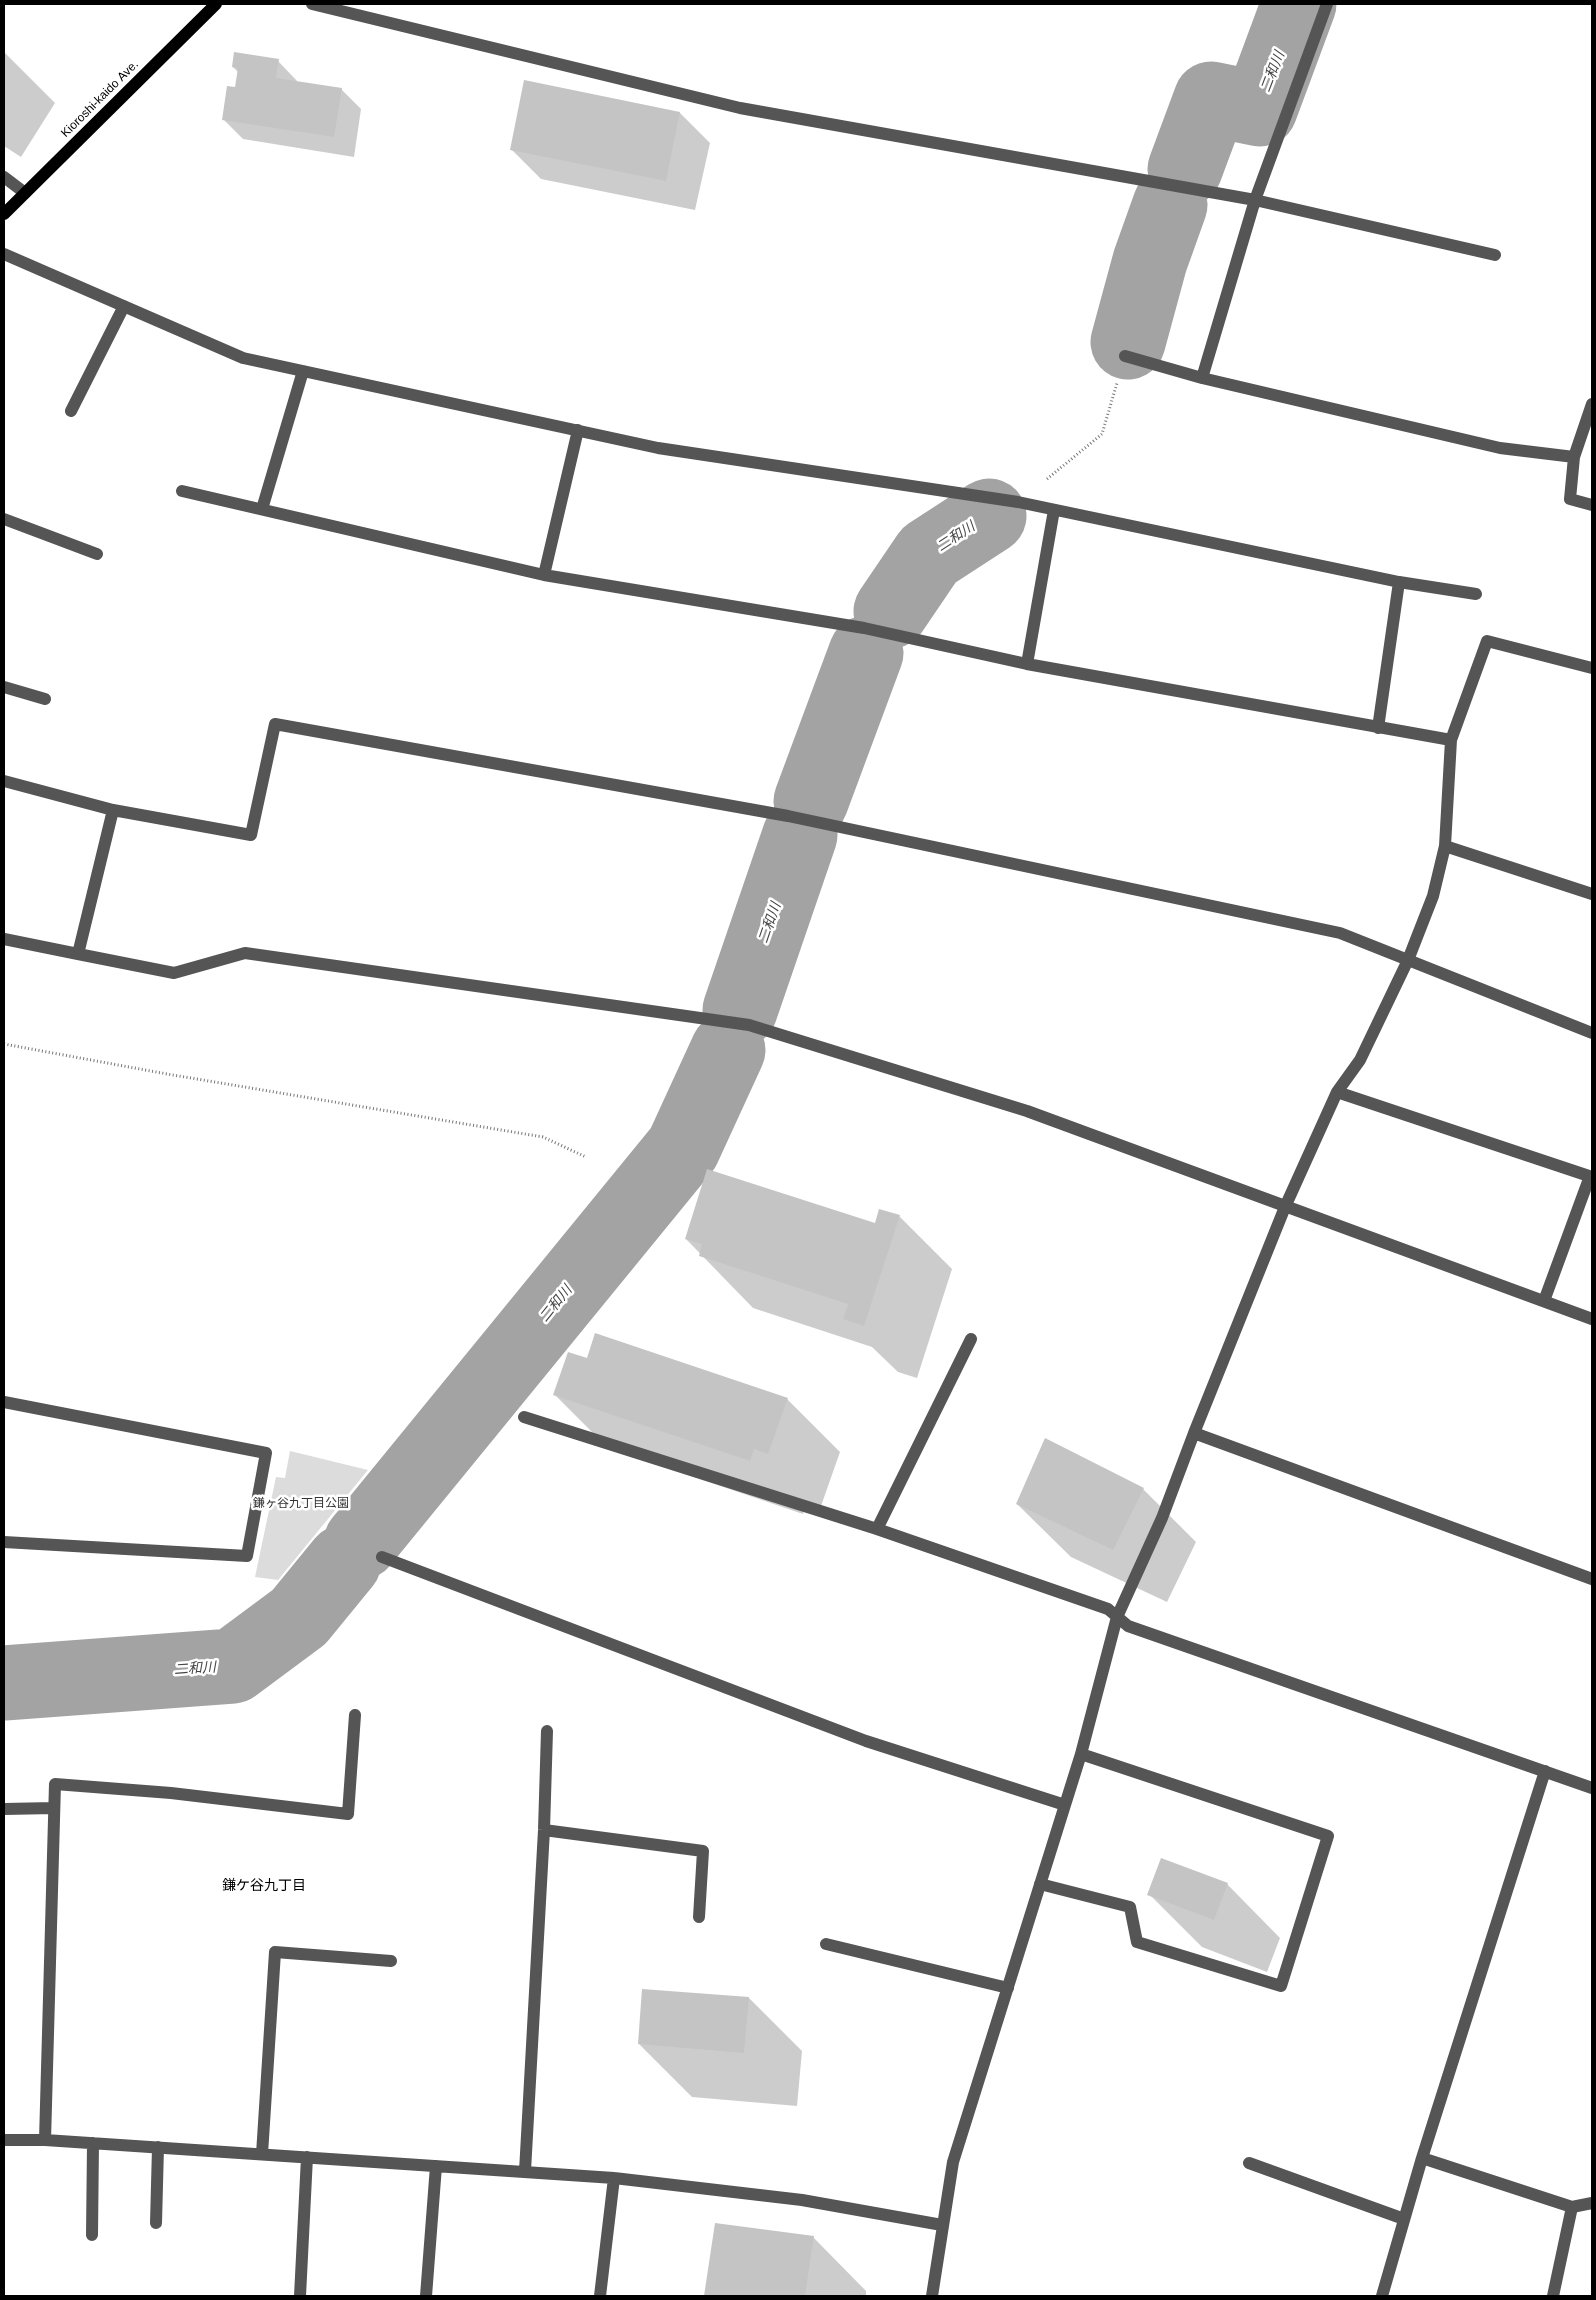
<!DOCTYPE html>
<html>
<head>
<meta charset="utf-8">
<style>
  body { margin:0 }
  #map { position:relative; width:1596px; height:2300px; overflow:hidden; background:#fff; font-family:Arial,sans-serif }
  canvas { display:block }
  .frame { position:absolute; inset:0; border:5px solid #000; pointer-events:none }
</style>
</head>
<body>
<div id="map">
<canvas width="1596" height="2300"></canvas>
<div class="frame"></div>
</div>
<script>
const g = document.querySelector('canvas').getContext('2d');
g.lineJoin = 'round';
function paint(path, color) { g.fillStyle = color; g.fill(path, 'evenodd'); }
const toPath = rows => new Path2D(rows.map(r => 'M' + r).join(''));
function stroke(path, color, width, dash) { g.strokeStyle = color; g.lineWidth = width; g.lineCap = dash ? 'butt' : 'round'; g.setLineDash(dash || []); g.stroke(path); }
function label(font, color, halo, rows, align = 'center') {
  g.font = font + ' Arial,"Noto Sans JP",sans-serif'; g.lineWidth = 5; g.setLineDash([]); g.textBaseline = 'middle'; g.strokeStyle = halo; g.fillStyle = color; for (const [text, x, y, turn = 0] of rows) {
    g.save(); g.translate(x, y); g.rotate((+turn || 0) * Math.PI / 180); g.textAlign = isNaN(turn) ? turn : align; if (halo) g.strokeText(text, 0, 0); g.fillText(text, 0, 0); g.restore();
  }
}
const green = toPath([
  [290,1451,368,1470,278,1580,255,1577,276,1477,285,1478]
]);
const shadow = toPath([
  [4,52,55,103,21,157,4,146],
  [278,61,298,82,341,89,361,109,354,157,243,139,223,119,236,89,239,73,233,67],
  [525,81,680,113,710,143,695,210,541,179,511,149],
  [899,1216,952,1269,917,1378,898,1372,872,1347,753,1308,686,1239,875,1225],
  [587,1360,787,1399,840,1452,821,1506,807,1502,803,1514,608,1448,555,1395],
  [1143,1489,1196,1542,1167,1602,1071,1557,1017,1504],
  [1227,1884,1280,1938,1267,1972,1202,1947,1149,1894],
  [749,1998,802,2051,797,2106,692,2097,639,2044],
  [716,2224,813,2237,866,2291,866,2296,706,2296]
]);
const river = toPath([
  [1185,169,1211,99,1260,109,1299,4],
  [1128,342,1150,261,1170,205],
  [891,611,929,555,989,516],
  [811,801,866,653],
  [740,1010,800,835],
  [361,1542,683,1148,728,1050],
  [4,1683,233,1666,299,1617,344,1562]
]);
const building = toPath([
  [234,52,279,59,276,78,342,88,334,137,222,120,227,86,235,87,238,68,232,67],
  [524,80,680,112,666,181,510,150],
  [707,1169,875,1223,879,1209,900,1215,864,1326,843,1319,848,1304,699,1256,702,1244,685,1239],
  [595,1333,788,1398,768,1454,754,1449,750,1461,553,1395,568,1352,587,1358],
  [1045,1438,1144,1488,1113,1550,1016,1504],
  [1161,1858,1228,1883,1214,1920,1147,1895],
  [642,1989,749,1997,744,2053,638,2044],
  [715,2223,814,2236,805,2296,704,2296]
]);
const path = toPath([
  [1047,479,1102,434,1117,383],
  [4,1044,167,1074,543,1137,586,1157]
]);
const minor = toPath([
  [312,4,740,108,1255,200,1495,255],
  [4,177,25,193],
  [4,254,243,358,658,448,1018,502,1399,582,1476,594],
  [1125,356,1202,378,1500,448,1574,457],
  [1202,378,1255,200,1327,4],
  [1592,404,1574,457,1570,499,1592,505],
  [71,411,124,306],
  [182,491,544,575,864,628,1027,664,1451,740],
  [262,509,303,371],
  [4,519,97,554],
  [544,575,578,430],
  [1027,664,1054,510],
  [4,687,45,699],
  [1378,728,1399,582],
  [4,781,113,810,251,835,275,724,788,816,1340,933,1592,1033],
  [113,810,78,954,174,973,245,953,749,1025,1027,1111,1592,1319],
  [1445,846,1592,894],
  [4,939,78,954],
  [1337,1092,1592,1177],
  [1544,1301,1590,1176],
  [4,1402,266,1453,247,1556,4,1542],
  [524,1417,877,1529,1108,1609,1128,1626,1592,1788],
  [1194,1433,1592,1579],
  [877,1529,971,1339],
  [382,1557,866,1741,1065,1805],
  [4,1809,54,1808],
  [544,1830,703,1851,699,1917],
  [1040,1884,1130,1907,1137,1942,1281,1986,1328,1836,1081,1754],
  [826,1944,1008,1988],
  [4,2140,45,2140,614,2178,802,2200,942,2225],
  [45,2140,55,1784,171,1793,348,1814,355,1715],
  [262,2154,275,1952,391,1961],
  [1422,2158,1572,2207],
  [1249,2163,1404,2219],
  [525,2171,544,1830,547,1731],
  [156,2223,158,2147],
  [92,2235,93,2143],
  [300,2296,307,2157],
  [426,2296,436,2166],
  [600,2296,614,2178],
  [932,2296,953,2162,1081,1754,1117,1617,1162,1518,1194,1433,1285,1207,1337,1092,1360,1060,1408,960,1433,896,1445,846,1451,740,1487,641,1592,668],
  [1382,2296,1422,2158,1545,1771],
  [1553,2296,1572,2207,1592,2203]
]);
const major = toPath([
  [4,214,216,4]
]);
const streetNames = [
  ["Kioroshi-kaido Ave.",100,99,-45]
];
const parkNames = [
  ["鎌ヶ谷九丁目公園",301,1504]
];
const waterNames = [
  ["二和川",1273,72,-69],
  ["二和川",956,537,-33],
  ["二和川",770,923,-71],
  ["二和川",556,1304,-51],
  ["二和川",195,1669,-4]
];
const neighbourhoodNames = [
  ["鎌ケ谷九丁目",264,1886]
];
paint(green, '#dcdcdc');
paint(shadow, '#0003');
stroke(river, '#a3a3a3', 75);
paint(building, '#c4c4c4');
stroke(path, '#777', 3, [1, 2.5]);
stroke(minor, '#555', 12);
stroke(major, '#000', 12);
label('12px', '#000', '#fff', streetNames);
label('12px', '#333', '#fff', parkNames);
label('italic 14px', '#444', '#fff', waterNames);
label('14px', '#000', '#fff', neighbourhoodNames);
</script>
</body>
</html>
